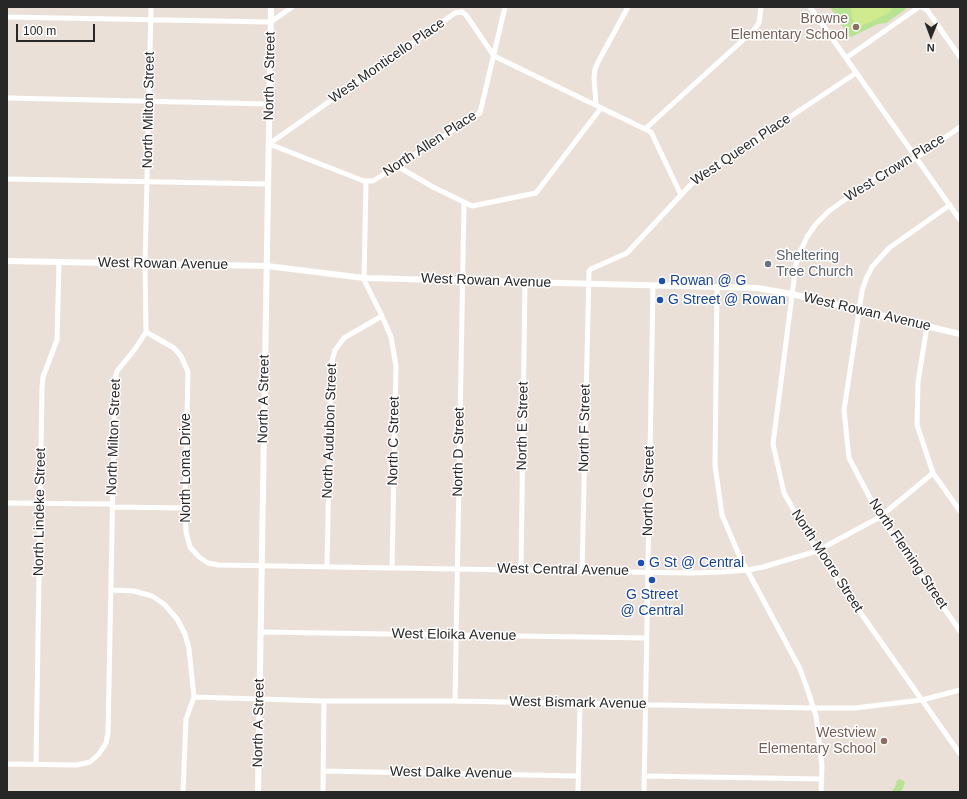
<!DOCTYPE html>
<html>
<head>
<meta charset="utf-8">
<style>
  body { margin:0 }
  #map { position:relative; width:967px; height:799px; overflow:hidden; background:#ebe0d8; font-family:Helvetica,sans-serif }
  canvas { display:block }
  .frame { position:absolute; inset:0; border:8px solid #272727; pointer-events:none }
  .north { position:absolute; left:911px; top:16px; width:40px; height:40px; -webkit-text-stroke:3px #fff; paint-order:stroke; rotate:181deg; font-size:11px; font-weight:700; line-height:16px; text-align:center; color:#272727 }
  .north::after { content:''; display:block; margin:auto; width:14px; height:18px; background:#272727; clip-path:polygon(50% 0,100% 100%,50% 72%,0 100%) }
  .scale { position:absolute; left:16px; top:24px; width:79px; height:18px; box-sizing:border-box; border:2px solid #272727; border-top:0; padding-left:5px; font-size:12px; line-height:14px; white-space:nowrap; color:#272727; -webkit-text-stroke:3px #fff; paint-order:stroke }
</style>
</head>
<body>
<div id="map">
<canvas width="967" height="799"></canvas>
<div class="frame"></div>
<div class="north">N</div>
<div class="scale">100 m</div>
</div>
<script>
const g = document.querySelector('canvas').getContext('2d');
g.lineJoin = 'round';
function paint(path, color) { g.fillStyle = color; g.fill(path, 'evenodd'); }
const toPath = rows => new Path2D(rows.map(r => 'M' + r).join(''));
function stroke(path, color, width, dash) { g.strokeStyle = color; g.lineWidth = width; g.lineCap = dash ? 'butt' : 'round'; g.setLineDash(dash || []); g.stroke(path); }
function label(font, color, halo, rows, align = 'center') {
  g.font = font + ' Helvetica,sans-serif'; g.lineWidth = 3; g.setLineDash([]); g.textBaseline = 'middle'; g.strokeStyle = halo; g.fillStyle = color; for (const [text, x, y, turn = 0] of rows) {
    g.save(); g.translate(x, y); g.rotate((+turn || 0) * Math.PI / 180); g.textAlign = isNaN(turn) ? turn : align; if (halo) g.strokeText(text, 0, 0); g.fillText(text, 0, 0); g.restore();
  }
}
const green = toPath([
  [830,7,905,7,906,9,886,23,878,24,851,37,848,35],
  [900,779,904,781,905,783,901,792,891,792,895,787,897,780]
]);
const pitch = toPath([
  [851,7,892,7,891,11,887,14,859,27,854,23,852,18]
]);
const minor = toPath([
  [810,7,960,220],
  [922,7,927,10,960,57],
  [7,17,271,22,292,7],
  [846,58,919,7],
  [7,98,269,104],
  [596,105,594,77,595,69,598,62,628,7],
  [960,127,916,158,878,176,829,211,816,224,807,237,801,250,796,264,773,444,784,493,817,551,960,754],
  [645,129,754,30,759,23,761,7],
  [269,144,455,13,462,12,466,15,494,56,651,132,681,195],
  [269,144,364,181,373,181,480,113,505,7],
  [397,166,433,187,472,206,536,193,601,108],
  [7,179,268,184],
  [950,205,889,248,872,267,866,279,862,291,844,410,849,458,880,517,960,631],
  [717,287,715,465,722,515,739,555,782,635,800,669,807,688,816,716,818,731,822,766,821,792],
  [382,316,391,337,396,366,392,568],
  [927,326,918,382,917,425,933,473,960,511],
  [146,332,174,348,181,356,188,372,185,508,186,532,190,547,199,557,208,563,218,565,689,573,722,572,748,570,763,567,817,551,880,517,933,473],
  [7,503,112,504],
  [112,507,185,508],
  [327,566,331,364,335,350,344,338,382,316,364,280,366,181],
  [521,569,525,282],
  [582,571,589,271,591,269,627,253,695,180,856,73],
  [111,590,134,591,152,596,164,604,177,619,185,634,189,649,194,697,186,719,183,792],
  [261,632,647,638],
  [194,697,324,701,455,701,813,708,855,708,922,700,960,690],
  [455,701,464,202],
  [7,764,77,765,90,762,99,754,106,743,108,733,115,379,117,371,135,349,146,332,145,264,151,7],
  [36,764,42,387,43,377,57,340,59,262],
  [323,771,578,776],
  [644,776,822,779],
  [323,792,324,701],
  [578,792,580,704],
  [644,792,653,286]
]);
const tertiary = toPath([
  [7,261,267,266,364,278,757,288,792,294,960,334],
  [258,792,271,7]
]);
const markers = [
  [856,27,4,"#8d6e63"],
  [768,264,4,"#6b7280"],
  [662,281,4,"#1a4fb4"],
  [660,300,4,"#1a4fb4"],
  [641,563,4,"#1a4fb4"],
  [652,580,4,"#1a4fb4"],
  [884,741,4,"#8d6e63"]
];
const educationNames = [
  ["Browne",848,19],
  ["Elementary School",848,35],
  ["Westview",876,733],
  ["Elementary School",876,749]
];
const streetNames = [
  ["West Monticello Place",387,61,-35],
  ["North A Street",270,76,-89],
  ["North Milton Street",149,110,-89],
  ["North Allen Place",430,144,-33],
  ["West Queen Place",741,150,-34],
  ["West Crown Place",895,168,-32],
  ["West Rowan Avenue",163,264,1],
  ["West Rowan Avenue",486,281,2],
  ["West Rowan Avenue",867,312,13],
  ["North A Street",264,399,-89],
  ["North E Street",523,426,-89],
  ["North F Street",585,428,-89],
  ["North Audubon Street",330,431,-88],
  ["North Milton Street",114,437,-88],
  ["North C Street",394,441,-89],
  ["North D Street",459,452,-89],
  ["North Loma Drive",186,468,-90],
  ["North G Street",649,491,-89],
  ["North Lindeke Street",40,512,-89],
  ["North Fleming Street",908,554,56],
  ["North Moore Street",827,561,57],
  ["West Central Avenue",563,570,1],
  ["West Eloika Avenue",454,635,1],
  ["West Bismark Avenue",578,703,1],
  ["North A Street",259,723,-89],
  ["West Dalke Avenue",451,773,1]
];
const worshipNames = [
  ["Sheltering",776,256],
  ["Tree Church",776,272]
];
const transitNames = [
  ["Rowan @ G",670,281],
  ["G Street @ Rowan",668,300],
  ["G St @ Central",649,563],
  ["G Street",652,595,"center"],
  ["@ Central",652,611,"center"]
];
paint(green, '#b8e393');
paint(pitch, '#cfeb8e');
stroke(minor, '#fff', 5);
stroke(tertiary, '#fff', 6);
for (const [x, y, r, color] of markers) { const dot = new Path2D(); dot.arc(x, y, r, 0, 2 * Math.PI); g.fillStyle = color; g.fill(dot); stroke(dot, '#fff', 1.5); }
label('14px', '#785e54', '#fff', educationNames, 'right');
label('14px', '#272727', '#fff', streetNames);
label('14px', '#5b616d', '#fff', worshipNames, 'left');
label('14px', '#164399', '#fff', transitNames, 'left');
</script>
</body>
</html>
